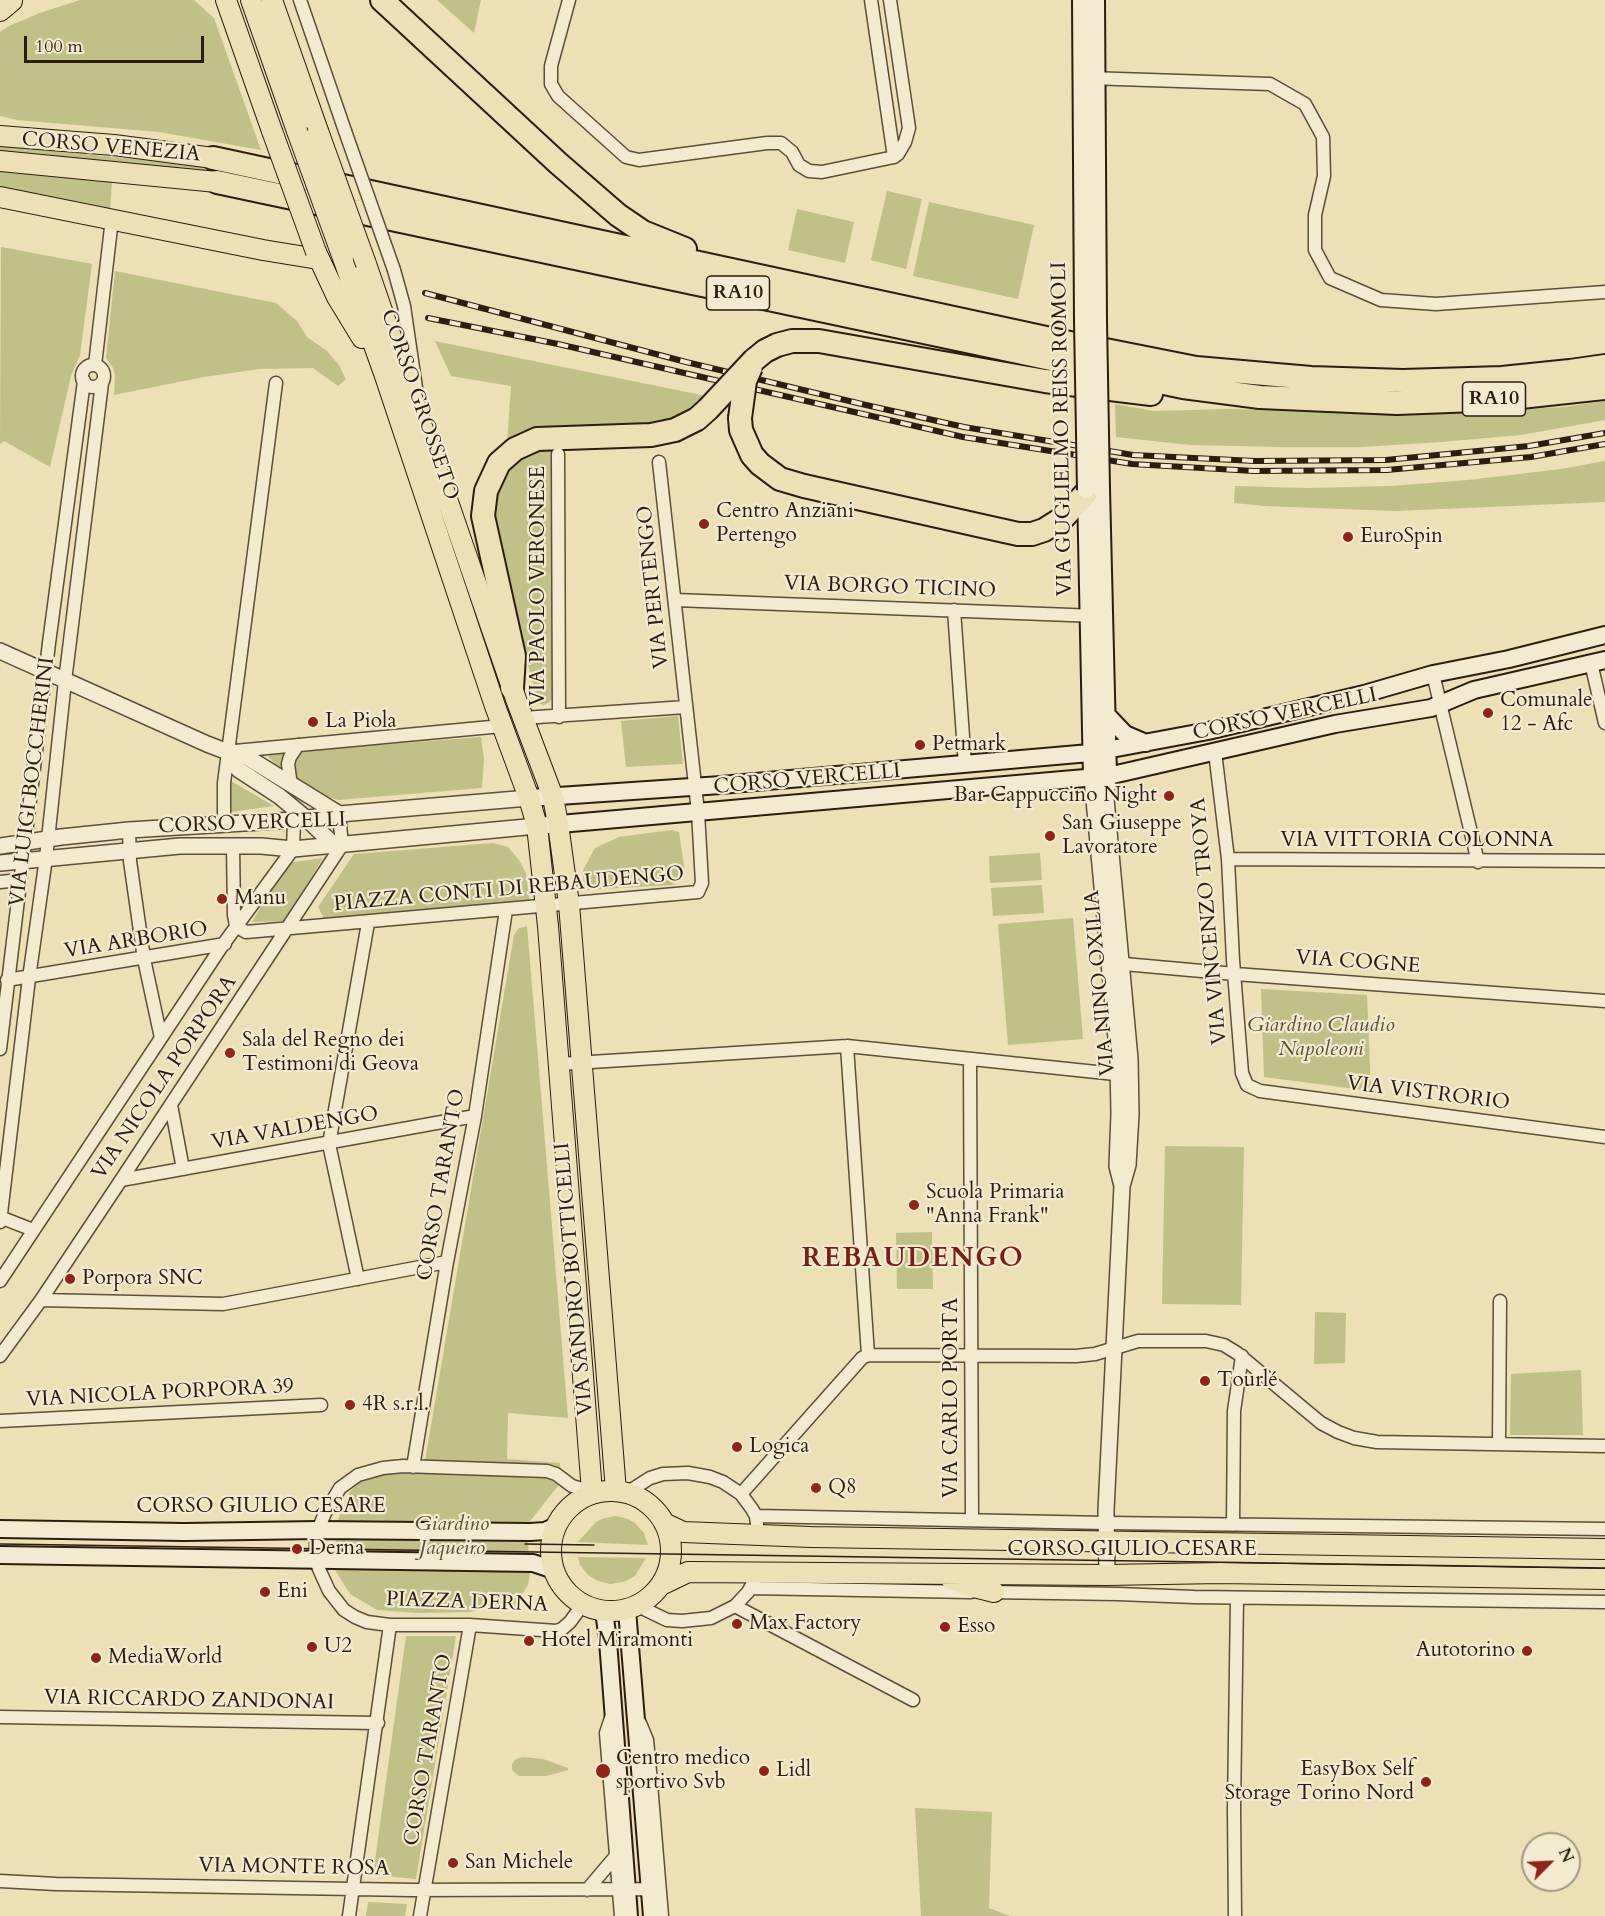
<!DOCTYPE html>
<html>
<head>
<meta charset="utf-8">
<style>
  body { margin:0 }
  #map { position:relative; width:1605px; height:1916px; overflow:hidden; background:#eddfb6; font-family:Cardo,serif }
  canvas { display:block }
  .north { position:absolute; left:1521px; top:1832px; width:60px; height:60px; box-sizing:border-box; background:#f3ead0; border:2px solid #a49883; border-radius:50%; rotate:66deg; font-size:16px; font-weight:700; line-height:24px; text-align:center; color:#2d1c10 }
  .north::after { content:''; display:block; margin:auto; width:21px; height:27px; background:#8f2418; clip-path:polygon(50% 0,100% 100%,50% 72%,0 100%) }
  .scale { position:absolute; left:24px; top:36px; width:180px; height:27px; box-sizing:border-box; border:3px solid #2d1c10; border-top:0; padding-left:8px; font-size:18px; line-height:21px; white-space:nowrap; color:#2d1c10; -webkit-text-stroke:4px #f3ead0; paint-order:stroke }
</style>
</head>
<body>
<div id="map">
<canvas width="1605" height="1916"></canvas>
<div class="north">N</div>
<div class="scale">100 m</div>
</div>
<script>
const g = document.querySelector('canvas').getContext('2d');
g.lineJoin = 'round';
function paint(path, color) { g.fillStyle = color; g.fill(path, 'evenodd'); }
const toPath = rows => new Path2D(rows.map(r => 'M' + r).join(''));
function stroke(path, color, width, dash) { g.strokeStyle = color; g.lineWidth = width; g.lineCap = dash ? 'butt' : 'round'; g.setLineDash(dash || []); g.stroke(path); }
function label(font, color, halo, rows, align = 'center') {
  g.font = font + ' Cardo,serif'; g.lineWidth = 4.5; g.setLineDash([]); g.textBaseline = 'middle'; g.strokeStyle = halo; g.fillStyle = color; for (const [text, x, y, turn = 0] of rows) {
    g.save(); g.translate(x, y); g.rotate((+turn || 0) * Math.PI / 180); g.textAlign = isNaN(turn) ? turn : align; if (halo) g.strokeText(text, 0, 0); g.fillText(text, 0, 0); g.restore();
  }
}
const green = toPath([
  [80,0,194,0,214,18,261,150,159,132,17,120,0,116,0,32,9,26,40,13],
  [437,0,481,0,474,33],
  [0,146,198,165,216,168,215,172,0,152],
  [0,171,112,181,110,210,0,188],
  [887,191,922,199,906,269,871,260],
  [929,202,1034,225,1018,299,913,276],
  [797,209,854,222,845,263,788,250],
  [1,247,92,264,80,355,71,376,50,467,4,441,0,444],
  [115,271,276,303,297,321,307,337,327,351,339,365,346,379,338,386,313,368,259,369,204,377,114,395,115,375,113,368,106,358],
  [435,341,706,396,698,406,670,424,507,444,511,386,451,376],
  [1605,401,1605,420,1521,435,1441,442,1362,447,1281,447,1190,445,1116,437,1115,404,1154,411,1227,409,1442,413,1564,407],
  [551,442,554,690,550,702,544,705,538,703,489,514,492,494,515,456],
  [1605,461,1605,502,1395,511,1265,506,1234,503,1235,486,1306,488,1391,486,1468,480,1561,469],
  [678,716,683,764,626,767,621,721],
  [481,737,484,759,482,788,338,800,325,796,294,779,293,764,299,751],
  [271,752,288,752,283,770,269,758,268,754],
  [231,781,274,806,231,812,229,792],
  [672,830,679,832,685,872,681,879,672,885,584,890,583,870,595,848,619,837],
  [493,843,508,847,519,860,526,873,530,904,325,920,318,907,354,854],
  [1040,853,1042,880,990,883,989,856],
  [323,858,284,921,252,922,287,863],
  [1042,885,1044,913,993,916,991,888],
  [1073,918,1083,1039,1008,1045,998,924],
  [527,926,568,1418,508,1413,507,1459,560,1463,561,1482,527,1525,530,1574,528,1585,514,1607,495,1606,471,1612,418,1613,377,1610,350,1594,335,1570,337,1522,349,1493,363,1477,424,1467,514,935,519,928],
  [1261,989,1367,995,1371,1091,1264,1077],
  [1165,1146,1244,1147,1241,1305,1162,1304],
  [932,1232,933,1289,897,1289,896,1233],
  [1315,1312,1346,1313,1345,1363,1314,1364],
  [1581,1370,1583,1435,1510,1435,1511,1374],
  [615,1516,628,1519,635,1523,644,1533,648,1545,578,1542,596,1522,602,1519],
  [578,1557,646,1558,635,1576,624,1582,610,1584,598,1581,588,1575,580,1565],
  [406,1636,456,1636,416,1879,373,1875],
  [522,1757,543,1759,568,1768,568,1770,546,1776,519,1776,512,1770,512,1764,516,1759],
  [915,1808,992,1812,989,1908,1010,1916,921,1916],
  [368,1902,407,1904,405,1916,366,1916]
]);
const minor = toPath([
  [300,0,345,131],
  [569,0,551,66,551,84,558,96,626,157,639,160,767,143,781,143,792,152,799,165,809,171,822,172,894,157,898,154,905,142,909,128,890,0],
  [871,0,894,157],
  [1088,78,1270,84,1305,104,1323,137,1324,176,1315,215,1315,250,1330,278,1381,300,1436,304,1605,292],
  [394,270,404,306,416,388],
  '82 376a11 11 0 1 1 22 0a11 11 0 1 1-22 0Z',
  [95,365,112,219],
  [558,454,559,717],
  [675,600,1097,616],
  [954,610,965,765],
  [1591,663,1605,723],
  [1433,674,1478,862],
  [523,718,686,707],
  [235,751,502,726],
  [1215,752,1228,859,1233,960,1242,1073,1247,1085,1260,1091,1605,1137],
  [291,785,288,764,290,757,298,745],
  [224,825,224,783,276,383],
  [129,830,130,861,144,959,161,1038],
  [233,846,234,915,236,926,246,932,698,892,702,883,698,812,659,462],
  [1228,859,1605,861],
  [0,882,19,880],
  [1113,963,1235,974,1605,1001],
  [7,980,225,944],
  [847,1046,868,1355],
  [0,1049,49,643,84,381],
  [970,1060,972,1520],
  [559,1064,847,1046,1125,1075],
  [171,1105,183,1169],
  [121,1180,475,1116],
  [0,1217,33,1230],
  [0,1222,29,978,46,858,65,681,102,383],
  [358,1279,329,1144,368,923],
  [0,1281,222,946,293,849,294,820],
  [41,1300,223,1304,447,1262],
  [868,1355,1076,1356,1095,1354,1138,1341,1206,1341,1224,1345,1237,1353,1321,1423,1338,1432,1354,1438,1377,1442,1605,1446],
  [0,1356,41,1300,121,1180,342,845,339,814],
  [0,1421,321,1405],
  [1499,1444,1500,1301],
  [413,1467,447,1262,475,1116,506,910],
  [628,1492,650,1478,663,1474,688,1473,710,1477,723,1482,741,1494,752,1509,756,1516,757,1524],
  [741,1494,862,1358,868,1355],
  [756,1516,1106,1523,1605,1529],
  [1233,1525,1234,1411,1242,1356],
  [751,1588,971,1592],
  [989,1592,1118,1594,1194,1597,1605,1602],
  [580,1602,578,1611,570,1622,562,1629,556,1631,470,1625,390,1625,367,1622,355,1617,344,1610,329,1591,319,1569,316,1559,316,1541,318,1530,325,1513,340,1488,358,1475,383,1468,403,1466,547,1471,556,1474,572,1486,592,1492],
  [636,1605,667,1620,682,1621,711,1618,735,1606,748,1592,754,1581],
  [735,1606,913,1700],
  [0,1717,378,1723],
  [611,1718,606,1733,621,1916],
  [640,1723,647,1740,649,1760,662,1916],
  [0,1881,56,1884,413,1890,659,1889],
  [587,1890,615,1857],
  [349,1916,390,1625],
  [420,1916,470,1625],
  [1235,1916,1234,1809,1237,1598]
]);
const tertiary = toPath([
  [0,651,207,744,228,752,242,754,339,814],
  [228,752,234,765,239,770,279,796,307,819,334,845],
  [1092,778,1118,1060,1119,1114,1117,1166,1122,1186],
  [0,846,61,837,129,830,294,820,339,814,529,798],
  [0,863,180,846,261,846,293,849,537,826],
  [1107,1575,1106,1510,1122,1186,1128,1165,1131,1114,1130,1059,1106,799,1108,776]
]);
const secondary = toPath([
  [1081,0,1083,321],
  [1096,0,1098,321],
  [1101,489,1108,776],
  [1086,490,1092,778],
  [1105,713,1125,734,1146,743],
  [529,798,721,785,1090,753,1208,731,1364,694,1433,674,1509,659,1605,635],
  [537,826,1108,776,1335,724,1431,708,1474,690,1605,660],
  [0,1529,184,1532,318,1530,530,1532,545,1531,556,1526],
  [0,1555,533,1563,554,1570],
  [627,1610,652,1916],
  [604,1611,608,1641,629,1916]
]);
const primary = toPath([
  [226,0,272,131],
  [251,0,297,131],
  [272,0,318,131],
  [0,11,12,1],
  [0,136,114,145,213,158],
  [0,161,217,182],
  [0,197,263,250,318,259],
  [316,252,337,297,362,338],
  [343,258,385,376,495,706,529,798,537,826,548,926,592,1492],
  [366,264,517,702,553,797,558,824,569,904,616,1491],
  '551 1551a60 60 0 1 1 120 0a60 60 0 1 1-120 0Z',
  [664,1523,683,1532,811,1537,1605,1549],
  [951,1579,970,1586,994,1592],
  [661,1585,688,1572,1107,1575,1221,1573,1605,1579]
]);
const motorway = toPath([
  [382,0,558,163,618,215,643,232,685,249],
  [213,158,1060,341,1196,368,1311,378,1403,381,1502,378,1570,371,1605,366],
  [217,182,1183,387,1260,397,1397,403,1502,399,1605,388],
  [754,360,765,351,777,345,792,341,819,341,1045,381,1151,394],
  [740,418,741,430,752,455,760,464,780,479,804,486,982,526,1018,534,1032,534,1044,530,1063,518,1086,493],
  [512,688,514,656,483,516,486,491,499,463,515,449,537,439,651,435,675,430,697,419,708,409]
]);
const tram = toPath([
  [0,1544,1605,1568],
  [525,1544,594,1545]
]);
const rail = toPath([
  [425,293,686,362,866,405,964,427,1133,455,1255,461,1386,460,1529,446,1605,433],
  [428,318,558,344,963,437,1132,464,1254,471,1387,470,1531,457,1605,444]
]);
const minorBridge = toPath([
  [345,131,394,270]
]);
const secondaryBridge = toPath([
  [1083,321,1086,490],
  [1098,321,1101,489]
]);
const primaryBridge = toPath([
  [272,131,316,252],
  [297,131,343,258],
  [318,131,366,264]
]);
const motorwayBridge = toPath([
  [708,409,754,360],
  [740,418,745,381,751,367]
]);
const markers = [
  [704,524,6,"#8f2418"],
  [1348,537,6,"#8f2418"],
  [1488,713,6,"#8f2418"],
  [313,722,6,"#8f2418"],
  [920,745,6,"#8f2418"],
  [1169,796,6,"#8f2418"],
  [1050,836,6,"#8f2418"],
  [222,899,6,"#8f2418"],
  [230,1053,6,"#8f2418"],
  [914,1205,6,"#8f2418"],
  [70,1279,6,"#8f2418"],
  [1205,1381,6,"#8f2418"],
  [350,1405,6,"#8f2418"],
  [737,1447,6,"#8f2418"],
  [816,1488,6,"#8f2418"],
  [297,1549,6,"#8f2418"],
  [265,1592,6,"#8f2418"],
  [737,1624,6,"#8f2418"],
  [945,1627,6,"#8f2418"],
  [529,1641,6,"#8f2418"],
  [312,1647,6,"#8f2418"],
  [1527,1651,6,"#8f2418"],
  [96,1658,6,"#8f2418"],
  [603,1771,8,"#8f2418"],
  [764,1771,6,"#8f2418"],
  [1426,1782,6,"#8f2418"],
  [453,1863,6,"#8f2418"]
];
const shields = [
  [738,293,63],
  [1494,399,63]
];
const shieldNames = [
  ["RA10",738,293],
  ["RA10",1494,399]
];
const streetNames = [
  ["CORSO VENEZIA",111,148,5],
  ["CORSO GROSSETO",419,405,71],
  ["VIA GUGLIELMO REISS ROMOLI",1063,429,-91],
  ["VIA PAOLO VERONESE",539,586,-90],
  ["VIA PERTENGO",654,587,-96],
  ["VIA BORGO TICINO",890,588,2],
  ["CORSO VERCELLI",1285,715,-12],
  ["CORSO VERCELLI",807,780,-5],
  ["VIA LUIGI BOCCHERINI",33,782,-83],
  ["CORSO VERCELLI",252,824,-2],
  ["VIA VITTORIA COLONNA",1417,841],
  ["PIAZZA CONTI DI REBAUDENGO",509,890,-5],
  ["VIA VINCENZO TROYA",1210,921,-95],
  ["VIA ARBORIO",136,941,-9],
  ["VIA COGNE",1358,963,4],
  ["VIA NINO OXILIA",1101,983,-95],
  ["VIA NICOLA PORPORA",165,1078,-56],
  ["VIA VISTRORIO",1428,1094,7],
  ["VIA VALDENGO",295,1129,-10],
  ["CORSO TARANTO",442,1185,-80],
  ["VIA SANDRO BOTTICELLI",575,1279,-95],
  ["VIA NICOLA PORPORA 39",160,1394,-3],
  ["VIA CARLO PORTA",952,1398,-90],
  ["CORSO GIULIO CESARE",261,1507],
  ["CORSO GIULIO CESARE",1132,1550],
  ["PIAZZA DERNA",467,1603,2],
  ["VIA RICCARDO ZANDONAI",189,1701,1],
  ["CORSO TARANTO",429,1750,-80],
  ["VIA MONTE ROSA",294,1868,1]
];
const poiNames = [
  ["Centro Anziani",716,512],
  ["Pertengo",716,536],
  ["EuroSpin",1360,537],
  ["Comunale",1500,701],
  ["12 - Afc",1500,725],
  ["La Piola",325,722],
  ["Petmark",932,745],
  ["Bar Cappuccino Night",1157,796,"right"],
  ["San Giuseppe",1062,824],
  ["Lavoratore",1062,848],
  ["Manu",234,899],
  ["Sala del Regno dei",242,1041],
  ["Testimoni di Geova",242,1065],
  ["Scuola Primaria",926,1193],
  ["\"Anna Frank\"",926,1217],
  ["Porpora SNC",82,1279],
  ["Tourlé",1217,1381],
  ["4R s.r.l.",362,1405],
  ["Logica",749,1447],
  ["Q8",828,1488],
  ["Derna",309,1549],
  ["Eni",277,1592],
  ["Max Factory",749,1624],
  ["Esso",957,1627],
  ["Hotel Miramonti",541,1641],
  ["U2",324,1647],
  ["Autotorino",1515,1651,"right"],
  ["MediaWorld",108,1658],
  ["Centro medico",616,1759],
  ["sportivo Svb",616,1783],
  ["EasyBox Self",1414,1770,"right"],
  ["Storage Torino Nord",1414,1794,"right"],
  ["Lidl",776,1771],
  ["San Michele",465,1863]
];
const parkNames = [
  ["Giardino Claudio",1321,1026],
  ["Napoleoni",1321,1050],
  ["Giardino",452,1525],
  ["Jaqueiro",452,1549]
];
const districtNames = [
  ["REBAUDENGO",913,1260]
];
paint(green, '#c0c088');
stroke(minor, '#5d4d3a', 15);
stroke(tertiary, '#5d4d3a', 18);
stroke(secondary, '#2d1c10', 20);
stroke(primary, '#2d1c10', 22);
stroke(motorway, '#2d1c10', 26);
stroke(minor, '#f3ead0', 12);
stroke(tertiary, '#f3ead0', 15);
stroke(secondary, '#f3ead0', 16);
stroke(primary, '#eddfb6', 20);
stroke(motorway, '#eddfb6', 22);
stroke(tram, '#2d1c10', 1.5);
stroke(rail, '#2d1c10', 6);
stroke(rail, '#f3ead0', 4, [11]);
stroke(minorBridge, '#5d4d3a', 15, []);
stroke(secondaryBridge, '#2d1c10', 20, []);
stroke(primaryBridge, '#2d1c10', 22, []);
stroke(motorwayBridge, '#2d1c10', 26, []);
stroke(minorBridge, '#f3ead0', 12);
stroke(secondaryBridge, '#f3ead0', 16);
stroke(primaryBridge, '#eddfb6', 20);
stroke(motorwayBridge, '#eddfb6', 22);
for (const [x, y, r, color] of markers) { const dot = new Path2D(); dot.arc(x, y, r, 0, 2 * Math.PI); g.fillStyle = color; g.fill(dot); stroke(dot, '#f3ead0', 2); }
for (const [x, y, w] of shields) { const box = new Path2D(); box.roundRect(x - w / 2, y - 17, w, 34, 4.5); g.fillStyle = '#f3ead0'; g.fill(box); stroke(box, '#2d1c10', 1.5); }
label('bold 20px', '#2d1c10', null, shieldNames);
label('21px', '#2d1c10', '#f3ead0', streetNames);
label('21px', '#2d1c10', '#f3ead0', poiNames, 'left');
label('italic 21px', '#594d34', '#f3ead0', parkNames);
g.letterSpacing = '1.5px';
label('bold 27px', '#7a1f14', '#f3ead0', districtNames);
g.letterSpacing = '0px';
</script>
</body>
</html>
